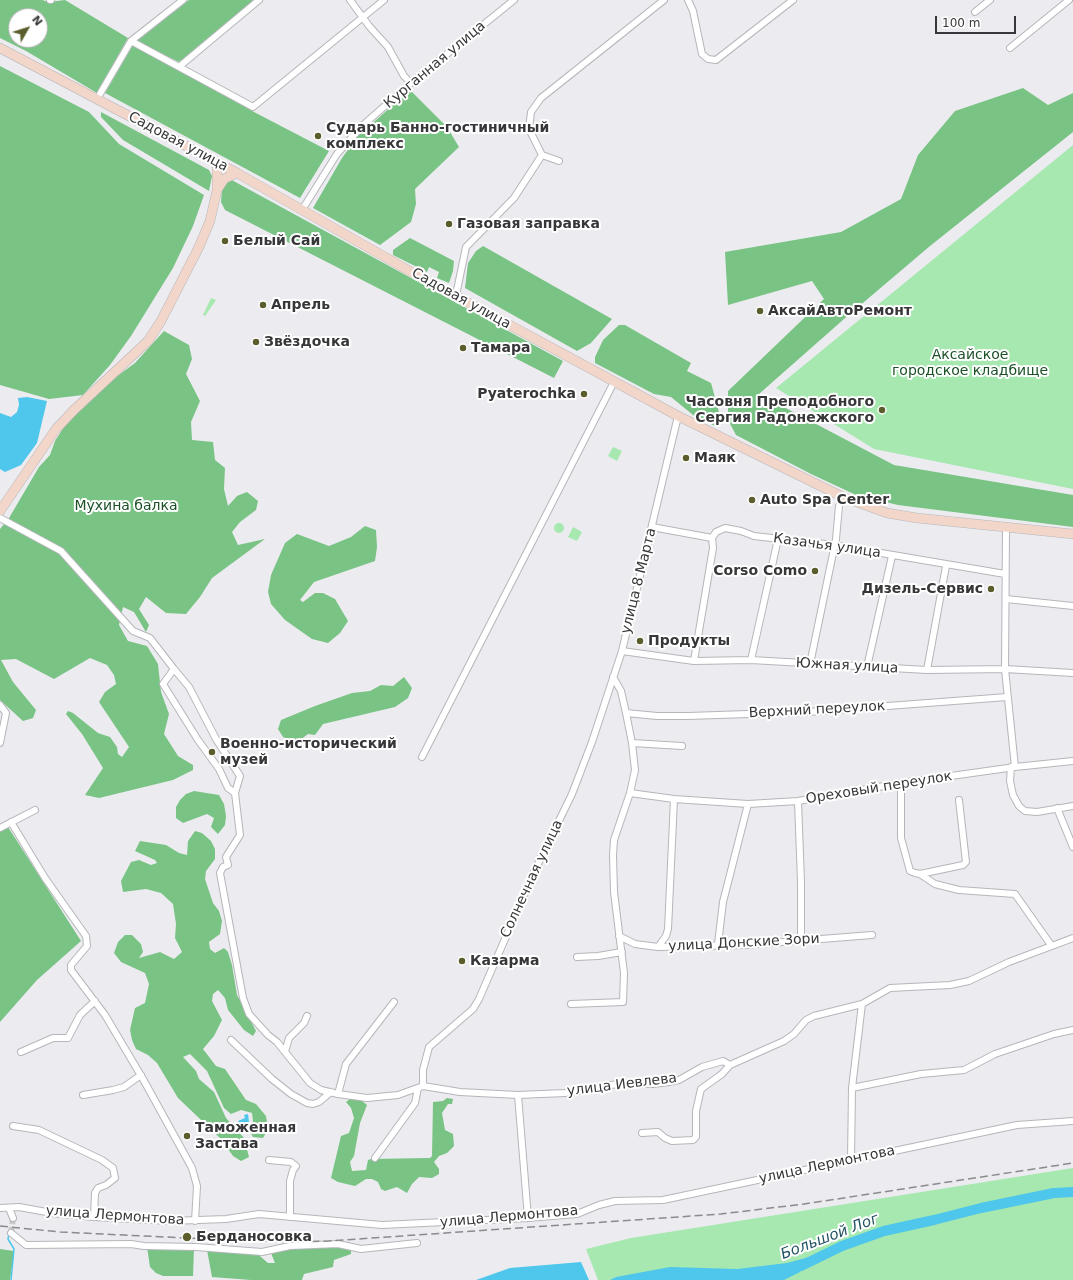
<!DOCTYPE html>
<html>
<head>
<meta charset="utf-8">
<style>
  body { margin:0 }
  #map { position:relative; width:1073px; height:1280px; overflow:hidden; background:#ececf0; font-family:"DejaVu Sans",sans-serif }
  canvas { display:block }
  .north { position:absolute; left:8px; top:8px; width:40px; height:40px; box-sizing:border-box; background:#fff; border:1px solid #afafb0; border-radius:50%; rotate:51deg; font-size:11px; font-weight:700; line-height:16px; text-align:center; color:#373739 }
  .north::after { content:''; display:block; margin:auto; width:14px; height:18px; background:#5b5e2c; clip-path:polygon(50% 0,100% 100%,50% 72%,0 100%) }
  .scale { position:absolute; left:935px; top:16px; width:81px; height:18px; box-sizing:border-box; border:2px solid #373739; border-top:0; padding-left:5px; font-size:12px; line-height:14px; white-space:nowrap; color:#373739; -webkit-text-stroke:3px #fff; paint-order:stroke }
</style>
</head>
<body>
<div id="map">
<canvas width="1073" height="1280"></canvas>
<div class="north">N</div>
<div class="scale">100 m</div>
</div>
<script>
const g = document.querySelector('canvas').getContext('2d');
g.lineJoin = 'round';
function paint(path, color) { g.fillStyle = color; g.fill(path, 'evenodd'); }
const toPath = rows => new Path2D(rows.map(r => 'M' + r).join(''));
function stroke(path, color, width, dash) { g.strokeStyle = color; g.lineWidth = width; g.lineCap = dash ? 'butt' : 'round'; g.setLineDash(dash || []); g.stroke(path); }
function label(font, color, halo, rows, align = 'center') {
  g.font = font + ' "DejaVu Sans",sans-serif'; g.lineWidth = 4; g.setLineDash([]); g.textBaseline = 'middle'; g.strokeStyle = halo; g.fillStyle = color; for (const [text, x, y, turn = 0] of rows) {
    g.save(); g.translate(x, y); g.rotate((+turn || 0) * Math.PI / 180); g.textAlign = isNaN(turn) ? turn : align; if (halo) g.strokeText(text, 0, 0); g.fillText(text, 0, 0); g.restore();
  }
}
const green = toPath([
  [1073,145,1073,489,874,449,776,388],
  [211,298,216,300,205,316,203,315],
  [613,447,622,451,617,461,608,456],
  '554 528a5 5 0 1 1 10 0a5 5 0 1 1-10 0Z',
  [573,527,582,532,577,541,568,537],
  [1073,1168,1073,1280,598,1280,586,1249,631,1238]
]);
const forest = toPath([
  [0,0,42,0,49,2,65,0,128,38,97,93,26,51,0,38],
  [16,16,40,16,40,40,16,40],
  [189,0,256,0,179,62,135,41],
  [133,45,177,67,254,112,329,151,300,198,105,93],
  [0,66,89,112,119,144,204,195,193,226,173,268,131,336,110,365,83,395,49,399,0,385],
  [1023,88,1048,105,1073,93,1073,132,930,246,844,319,759,394,894,465,1073,495,1073,527,898,505,856,495,811,474,736,435,728,420,728,391,824,299,812,281,728,305,725,252,841,232,901,199,918,155,955,111],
  [410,90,447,127,459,147,415,189,416,204,411,222,380,245,313,208,342,158,358,136],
  [101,112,209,170,212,176,209,191,123,140,101,117],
  [228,178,563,361,554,378,225,210,221,202,222,189],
  [410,238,454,261,453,271,449,283,437,278,439,272,429,267,427,272,393,255,393,250],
  [483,246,612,319,591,343,577,351,465,288,468,263,476,251],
  [619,325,625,325,691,363,687,371,711,383,719,412,719,418,715,426,693,415,671,397,654,394,595,363,595,357,603,340],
  [164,331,189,345,192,359,186,374,200,401,191,422,192,440,213,442,215,460,225,468,224,489,228,506,237,496,247,492,258,501,256,510,240,522,232,532,238,545,265,539,212,578,200,597,186,614,166,613,146,597,139,609,149,625,146,632,134,612,123,607,119,625,128,641,147,646,158,664,161,692,169,714,164,734,178,756,193,765,193,770,173,780,99,798,85,795,103,768,82,734,66,714,68,711,73,713,98,733,110,737,117,747,118,754,122,757,129,747,99,702,105,692,116,684,114,675,107,665,90,658,54,679,16,659,1,660,13,682,36,710,33,718,23,721,0,700,0,529,9,518,39,467,50,455,55,441,64,427,86,399,135,363],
  [365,526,376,530,377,547,375,561,314,582,300,600,303,602,315,593,323,593,335,599,348,621,340,633,328,643,312,639,285,620,271,604,268,592,271,575,285,543,297,534,329,546,351,537],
  [404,677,412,688,408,698,395,707,323,724,315,735,308,734,296,743,283,737,278,729,281,720,315,706,352,693,370,691,381,685,393,686],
  [194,791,219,795,224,804,226,816,225,825,218,834,211,827,214,818,207,814,183,823,176,818,176,807,180,800,186,794],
  [8,827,81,941,37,980,0,1022,0,831],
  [195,831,202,833,211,841,215,849,215,859,206,871,205,879,213,903,219,911,222,921,220,934,209,942,210,949,215,953,224,948,228,952,232,965,237,995,256,1031,253,1036,244,1030,228,1010,225,998,218,990,213,994,212,1001,222,1020,214,1036,203,1049,216,1066,225,1069,246,1100,256,1104,266,1116,268,1129,263,1138,253,1137,249,1130,253,1121,252,1113,241,1110,231,1114,224,1108,207,1071,190,1054,183,1057,196,1071,199,1079,214,1092,226,1118,244,1138,249,1157,241,1161,233,1156,221,1139,178,1098,157,1063,148,1055,136,1049,132,1040,130,1030,135,1008,145,1003,149,984,145,973,121,962,114,953,118,942,125,935,132,935,141,944,143,952,139,958,160,952,174,959,182,952,175,938,176,924,173,904,161,893,146,889,123,892,121,881,131,862,139,860,151,865,157,863,155,860,135,851,140,841,166,845,179,853,187,855,188,841],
  [447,1098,453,1099,452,1104,448,1104,442,1113,445,1130,453,1134,454,1146,447,1153,439,1156,434,1162,439,1169,439,1174,432,1178,419,1177,412,1184,407,1193,397,1187,385,1191,381,1189,378,1182,372,1179,366,1179,355,1186,338,1182,331,1178,341,1136,349,1133,354,1118,351,1108,346,1102,350,1099,361,1100,367,1105,360,1123,354,1156,350,1162,352,1171,366,1170,368,1160,371,1159,430,1158,432,1156,433,1102,443,1101],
  [347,1242,356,1245,355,1249,351,1251,351,1254,334,1260,333,1267,304,1274,302,1280,251,1280,212,1277,207,1250,254,1251,268,1263,275,1263,271,1253,294,1247],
  [147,1247,194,1248,193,1276,163,1276,156,1273,150,1267],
  [0,1249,14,1251,10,1280,0,1280]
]);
const water = toPath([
  [27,397,47,401,37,443,21,465,5,472,0,469,0,413,11,417,17,412,19,405,18,398],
  [248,1114,249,1122,246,1131,242,1129,238,1121,245,1118,244,1115],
  [817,1255,800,1272,784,1280,610,1280,616,1277,670,1267,737,1269,787,1263],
  [581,1262,589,1280,476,1280,510,1268]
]);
const stream = toPath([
  [9,1233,8,1239,14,1249,11,1280]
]);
const river = toPath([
  [801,1266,842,1246,884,1231,934,1220,981,1208,1054,1193,1073,1192]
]);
const minorTunnel = toPath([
  [11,1233,13,1218]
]);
const minor = toPath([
  [50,0,51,0],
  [350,0,369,26,388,47,404,76,411,83],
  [688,0,693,11,702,54,708,59,716,60,793,0],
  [975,12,990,0],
  [131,41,253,107,384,0],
  [1010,48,1069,0],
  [180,66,259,0],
  [97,99,131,41,183,0],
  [559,161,542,155,529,129,531,112,541,98,664,0],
  [302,210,337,154,362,126,411,83,514,0],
  [456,295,466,247,514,198,542,155],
  [0,518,61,551,133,631,150,638,174,669,189,687,216,739,240,776,235,793,228,788,219,769,198,740,163,684,174,669],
  [652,527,712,538,716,532,725,528,741,531,754,536,834,545,1005,574],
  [1006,529,1005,669,1015,767],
  [1006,599,1073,606],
  [622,651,694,661,751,660,927,670,1005,669,1073,673],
  [751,660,778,539],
  [694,661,713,548,712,538],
  [810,664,836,539,839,506,843,497],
  [867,667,892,556],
  [927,670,946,566],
  [0,705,6,713,0,743],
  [626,713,657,716,688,716,808,712,1007,697],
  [632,743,682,746],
  [422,757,614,382],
  [1011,767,1010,781,1013,795,1019,806,1025,811,1037,812,1073,806],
  [901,783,901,838,910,871,915,873,920,874,963,865,966,862,959,800],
  [235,793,240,835,226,857,228,865,223,867,220,873,243,998,249,1014,268,1035,277,1042,310,1083,321,1090,338,1094,367,1098,398,1095,423,1086,460,1092,518,1095,565,1093,623,1083,653,1084,669,1082,679,1080,702,1067,723,1061,730,1065,784,1041,794,1034,806,1020,814,1016,862,1004,890,988,950,985,969,981,1009,962,1073,938],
  [630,793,674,799,748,804,798,801,901,783,1015,767,1073,761],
  [798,801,801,882,801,940],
  [1057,808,1073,847],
  [11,822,45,878,86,936,87,946,71,965,71,970,105,1015,143,1079,192,1168,197,1186,195,1221],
  [0,828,35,810],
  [920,874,935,884,959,890,1015,894,1051,945],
  [619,936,635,944,658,947,744,945,872,935],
  [718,944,723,902,748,804],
  [658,947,666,936,668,929,674,799],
  [577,957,598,956,622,952],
  [571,1004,623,1002,624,973,614,892,613,855,614,840,630,793,635,770,632,743,626,713,621,691,613,677],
  [231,1040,272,1079,291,1094,307,1103,313,1104,319,1102,331,1092],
  [21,1052,53,1038,68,1038,80,1015,95,1001],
  [285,1052,289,1038,304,1023,307,1016],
  [423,1086,423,1070,429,1047,473,1009,479,999,534,872,572,794,592,742,622,651,678,416],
  [852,1088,921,1074,964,1070,995,1054,1054,1034,1073,1030],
  [338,1094,346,1064,394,1002],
  [83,1095,113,1090,124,1087,141,1075],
  [518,1095,528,1218],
  [13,1126,39,1130,102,1160,113,1168,115,1178,106,1185,98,1188,95,1193,94,1217],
  [642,1133,658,1132,665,1138,672,1141,693,1140,696,1137,696,1111,701,1089,722,1074,730,1065],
  [375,1158,415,1103,418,1088],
  [269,1160,291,1162,296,1166,293,1170,290,1181,290,1217],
  [851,1160,852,1088,862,1004],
  [0,1208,19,1207,52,1213,94,1217,170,1221,226,1219,259,1214,382,1225,528,1218,577,1214,599,1205,615,1201,663,1200,1017,1125,1073,1121],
  [9,1208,13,1218],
  [11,1233,26,1245,131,1244,144,1246,196,1247,262,1252,290,1246,338,1244,361,1249,417,1243]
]);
const secondary = toPath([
  [0,48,237,173,406,269,678,416,843,497,887,513,917,518,1073,534],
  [217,190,224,179,237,173],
  [0,511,56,429,74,410,148,341,161,321,199,247,210,221,217,190,217,162]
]);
const rail = toPath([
  [0,1226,60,1232,187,1238,288,1242,329,1241,721,1214,804,1204,1073,1163]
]);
const markers = [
  [318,136,4,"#5b5e2c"],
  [449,224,4,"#5b5e2c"],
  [225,241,4,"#5b5e2c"],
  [263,305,4,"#5b5e2c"],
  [760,311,4,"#5b5e2c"],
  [256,342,4,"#5b5e2c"],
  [463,348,4,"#5b5e2c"],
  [584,394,4,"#5b5e2c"],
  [882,410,4,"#5b5e2c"],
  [686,458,4,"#5b5e2c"],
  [752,500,4,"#5b5e2c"],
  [815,571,4,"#5b5e2c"],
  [991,589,4,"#5b5e2c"],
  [640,641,4,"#5b5e2c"],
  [212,752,4,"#5b5e2c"],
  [462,961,4,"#5b5e2c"],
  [187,1136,4,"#5b5e2c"],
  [187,1237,5,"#5b5e2c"]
];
const streetNames = [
  ["Курганная улица",435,65,-40],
  ["Садовая улица",178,142,28],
  ["Садовая улица",461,299,29],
  ["Казачья улица",827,546,8],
  ["улица 8 Марта",639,581,-76],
  ["Южная улица",847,666,3],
  ["Верхний переулок",817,710,-3],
  ["Ореховый переулок",879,788,-9],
  ["Солнечная улица",532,879,-65],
  ["улица Донские Зори",744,943,-3],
  ["улица Иевлева",622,1085,-7],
  ["улица Лермонтова",827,1165,-12],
  ["улица Лермонтова",115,1216,4],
  ["улица Лермонтова",509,1217,-5]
];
const poiNames = [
  ["Сударь Банно-гостиничный",326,128],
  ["комплекс",326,144],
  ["Газовая заправка",457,224],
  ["Белый Сай",233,241],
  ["Апрель",271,305],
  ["АксайАвтоРемонт",768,311],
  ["Звёздочка",264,342],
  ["Тамара",471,348],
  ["Pyaterochka",576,394,"right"],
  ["Часовня Преподобного",874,402,"right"],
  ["Сергия Радонежского",874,418,"right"],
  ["Маяк",694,458],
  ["Auto Spa Center",760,500],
  ["Corso Como",807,571,"right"],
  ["Дизель-Сервис",983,589,"right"],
  ["Продукты",648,641],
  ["Военно-исторический",220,744],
  ["музей",220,760],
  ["Казарма",470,961],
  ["Таможенная",195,1128],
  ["Застава",195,1144],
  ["Берданосовка",196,1237]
];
const parkNames = [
  ["Аксайское",970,355],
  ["городское кладбище",970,371],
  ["Мухина балка",126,506]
];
const waterNames = [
  ["Большой Лог",830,1237,-21]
];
paint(green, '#a6e8af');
paint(forest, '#79c384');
paint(water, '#4fc6eb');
stroke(stream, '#4fc6eb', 1.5);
stroke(river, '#4fc6eb', 10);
stroke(minorTunnel, '#c8c8cb', 6, [6, 3]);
stroke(minor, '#b5b6ba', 8);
stroke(secondary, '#b5b6ba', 10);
stroke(minor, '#fff', 6);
stroke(secondary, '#f3d6ca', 9);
stroke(rail, '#8b8b8e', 1.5, [8, 4]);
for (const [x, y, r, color] of markers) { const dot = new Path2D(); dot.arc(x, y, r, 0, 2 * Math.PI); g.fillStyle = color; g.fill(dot); stroke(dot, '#fff', 1.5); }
label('14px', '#373739', '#fff', streetNames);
label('bold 14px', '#373739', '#fff', poiNames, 'left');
label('14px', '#1b5027', '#fff', parkNames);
label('italic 15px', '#235464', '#fff', waterNames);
</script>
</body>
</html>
